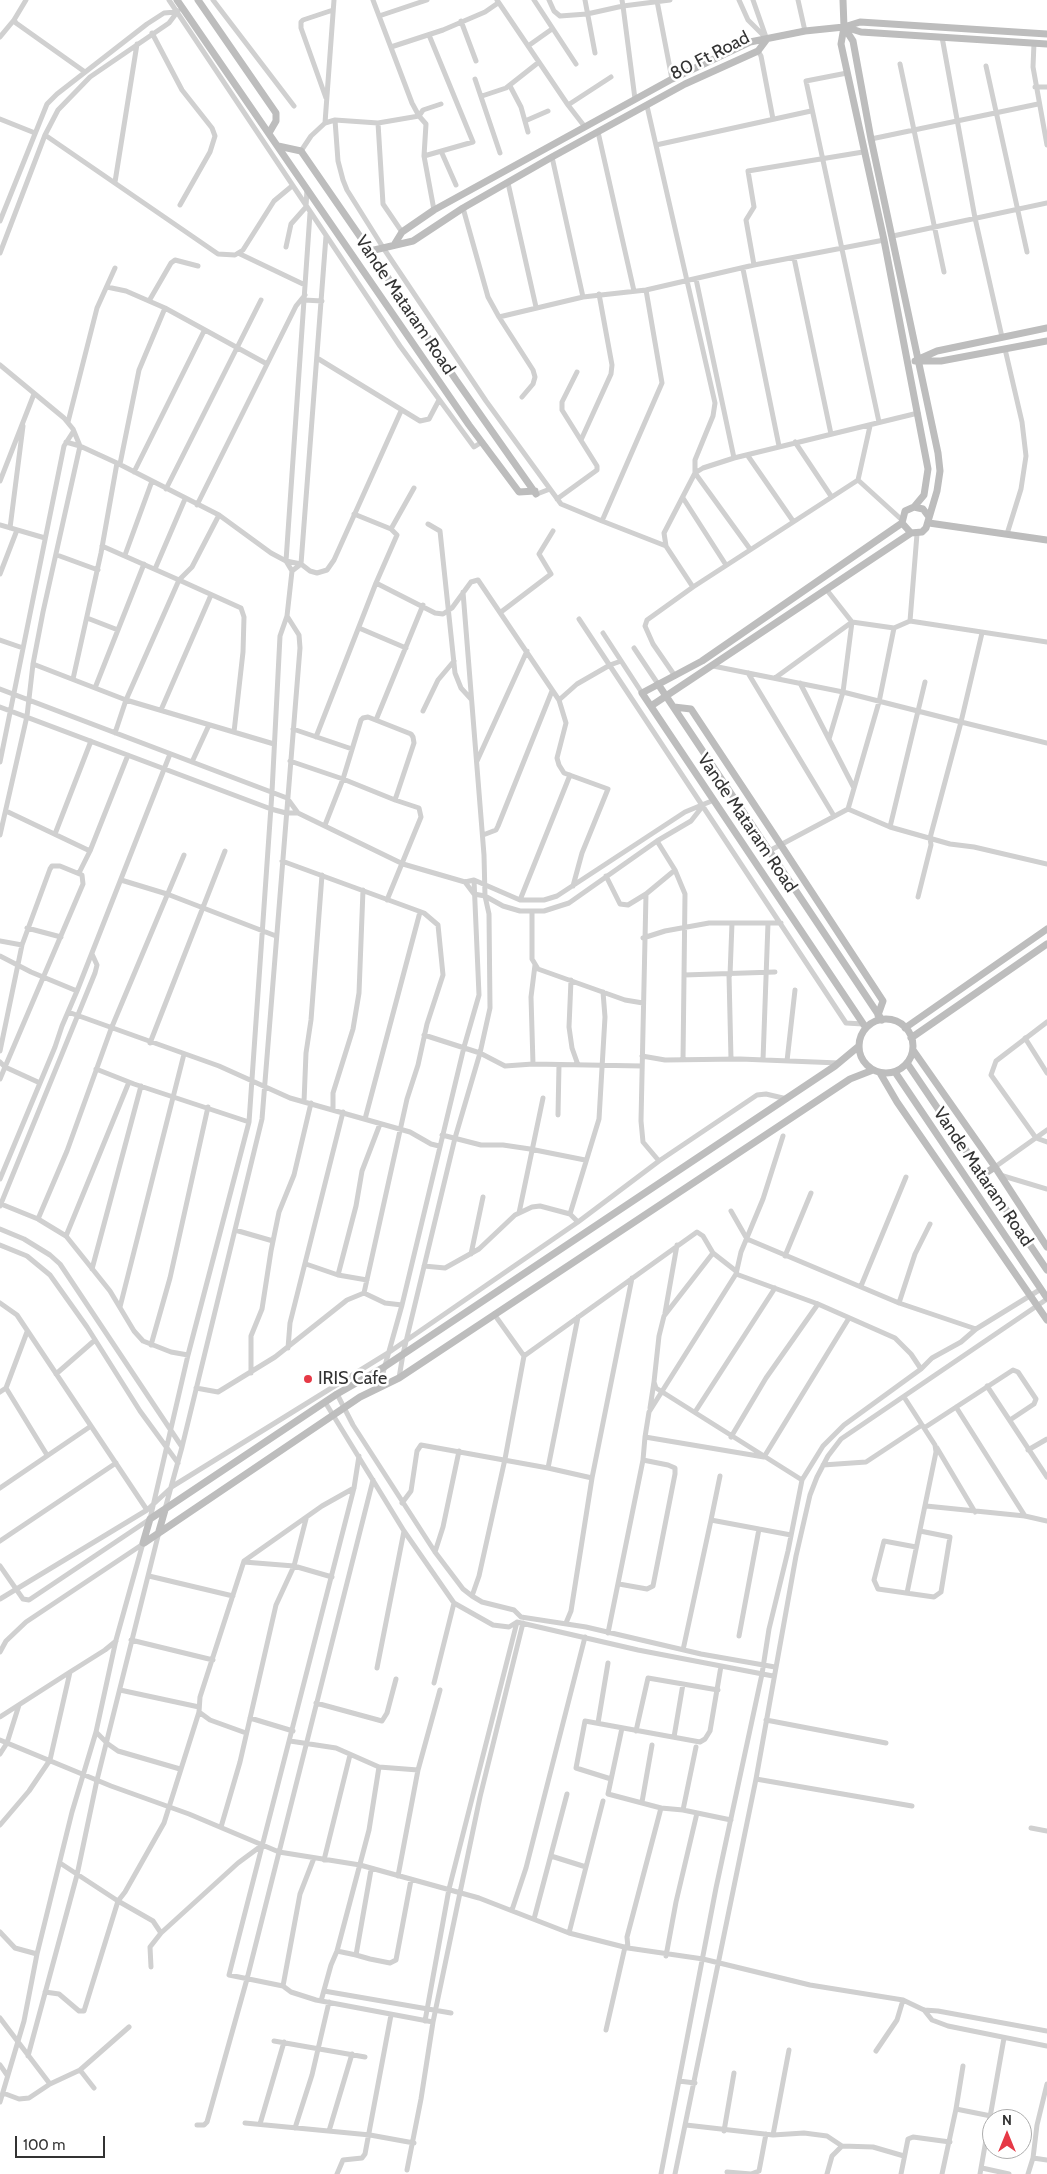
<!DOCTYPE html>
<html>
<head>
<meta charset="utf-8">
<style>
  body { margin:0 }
  #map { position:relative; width:1047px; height:2174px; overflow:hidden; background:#fff; font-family:Cabin,sans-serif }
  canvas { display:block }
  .north { position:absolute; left:982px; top:2109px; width:50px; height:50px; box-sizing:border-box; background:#fff; border:1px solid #adadad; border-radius:50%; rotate:0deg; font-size:14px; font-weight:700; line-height:20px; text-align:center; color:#333 }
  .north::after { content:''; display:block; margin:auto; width:18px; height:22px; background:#e63946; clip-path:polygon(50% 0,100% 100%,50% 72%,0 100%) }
  .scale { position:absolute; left:15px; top:2136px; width:90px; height:22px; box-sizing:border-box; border:2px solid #333; border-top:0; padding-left:6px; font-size:15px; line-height:18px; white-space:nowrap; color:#333; -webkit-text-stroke:4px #fff; paint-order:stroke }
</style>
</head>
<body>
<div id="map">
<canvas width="1047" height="2174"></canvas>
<div class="north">N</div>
<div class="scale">100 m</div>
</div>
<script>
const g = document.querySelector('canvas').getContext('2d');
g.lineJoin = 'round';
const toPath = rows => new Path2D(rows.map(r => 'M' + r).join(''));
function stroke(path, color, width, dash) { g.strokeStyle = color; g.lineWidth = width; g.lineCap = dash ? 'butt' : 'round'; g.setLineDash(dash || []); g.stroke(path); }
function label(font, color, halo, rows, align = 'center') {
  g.font = font + ' Cabin,sans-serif'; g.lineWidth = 5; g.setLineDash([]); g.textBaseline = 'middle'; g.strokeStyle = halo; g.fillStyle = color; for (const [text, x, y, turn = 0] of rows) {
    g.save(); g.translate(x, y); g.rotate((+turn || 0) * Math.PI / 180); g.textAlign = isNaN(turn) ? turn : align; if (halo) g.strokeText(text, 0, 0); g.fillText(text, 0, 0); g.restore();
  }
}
const street = toPath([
  [26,0,14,20,16,23,85,72],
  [169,0,400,346,474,447,482,442],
  [213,0,294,106],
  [373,0,412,103,419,116,426,124,424,156,434,210],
  [497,0,568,105,611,77],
  [534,0,576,64],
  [549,0,554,11,560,16,587,14,623,6,622,0],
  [585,0,595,53],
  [739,0,748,20,767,39],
  [753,0,766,37],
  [798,0,805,31],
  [657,1,672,79],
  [379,16,427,0],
  [461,21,476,61],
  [152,33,182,90,212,128,215,136,210,152,180,205],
  [0,37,14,20],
  [942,37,975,218,1002,337],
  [1034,43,1033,67,1047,145],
  [528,46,552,29],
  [391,47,443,30,485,12,498,3],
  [758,51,761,56,773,119],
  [900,64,944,272],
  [986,66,1027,252],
  [847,73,806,81,879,422],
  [475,79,500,153],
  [510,86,521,107,528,132],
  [1035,87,1047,87],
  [482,96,506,88,539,62],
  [326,98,301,28,301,22,303,20,333,10],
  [635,99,623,6,670,0],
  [568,105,585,127],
  [647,106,715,403,713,416,695,460,695,473,750,549],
  [0,119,35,133],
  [335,120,338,161,343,180,347,190,384,249,486,401,561,504,602,521],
  [525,121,548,111],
  [325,123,334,0],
  [378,123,383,204,402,232],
  [598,132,634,291],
  [45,135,218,254,235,255,243,250,274,201,292,186],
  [871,139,1038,104],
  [656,145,811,111],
  [301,151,311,136,325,123,335,120,378,123,419,116,423,110,441,104],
  [441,151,456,185],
  [424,156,473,142,429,35],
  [552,157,583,297],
  [115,182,137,44],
  [508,183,536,307],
  [463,208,488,297,499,317,583,297,646,290,754,265,884,240],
  [0,221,47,104,57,94,147,24,164,13,176,12],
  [893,236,1047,203],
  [286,247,291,224,306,207,307,189],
  [0,253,45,135,58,110,90,77,169,23,178,11],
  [238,253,305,285],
  [794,258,831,434],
  [754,265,746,220,754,207,748,171,863,152],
  [743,269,779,446],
  [696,279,734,458],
  [107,287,126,291,165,308,267,364],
  [646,290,662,383,602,521,666,546],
  [304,300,322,301],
  [149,301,171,263,175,260,198,266],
  [499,317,533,370,535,377,533,384,522,397],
  [1005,349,1022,422,1026,456,1021,489,1007,534],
  [317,358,420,421,429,419,439,400],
  [0,365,64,418,73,429,80,446,43,612,33,664,27,716,0,835],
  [68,422,97,308,115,268],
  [581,440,611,374,612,365,599,294],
  [66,442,80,446,117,463,219,515,271,553,286,561,301,564,310,571,317,573,327,570,334,560,401,411],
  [795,442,831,496],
  [748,456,793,521],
  [120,464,139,370,165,308],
  [134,472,204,331],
  [858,480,870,426],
  [0,481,34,394],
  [166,489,261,300],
  [537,494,550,489],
  [683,498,726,565],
  [557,499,597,470,597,466,562,410,562,402,577,372],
  [197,505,296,306,305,295],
  [354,514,391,529,397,535,376,583,435,613,443,614,452,608,471,582,478,580,559,700,566,723,557,758,559,765,564,773,608,789,582,853,573,886],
  [219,515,192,567,179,580,241,608,244,617,243,652,234,732],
  [428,524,440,531,455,673,461,688,471,699],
  [0,525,45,538],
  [10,528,23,426],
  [391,529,414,488],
  [102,546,179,580,126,700,115,733],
  [57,555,98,570],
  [125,555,152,481],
  [155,569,185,499],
  [292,571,301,564,326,236],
  [0,574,17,530],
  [693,587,666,546,664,533,695,473,703,468,734,458,918,413],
  [826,589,852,622,894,628,910,621,1047,642],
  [501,612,551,574,539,554,553,531],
  [87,618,118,630],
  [579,619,846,1023,863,1024],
  [910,621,917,534],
  [359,628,406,648],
  [603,633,642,693],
  [982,633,961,722,1047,743],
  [0,640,23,648],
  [634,648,658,684],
  [33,664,126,700,274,744],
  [713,666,843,692,961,722,930,838,931,845,918,897],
  [748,673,834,816],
  [675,676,653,644,645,626,647,620,693,587,858,480,902,520],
  [775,678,852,622],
  [73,679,101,553,117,463],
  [800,683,854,788],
  [95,688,144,564],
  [0,689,287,798,298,813],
  [559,700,577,684,610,665,621,661],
  [0,707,271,809,286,813,298,813,403,864,465,882,474,880,520,900,544,900,557,896,685,812,714,800],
  [161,710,211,595],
  [423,711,438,680,454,661],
  [376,720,423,605],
  [293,729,352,749],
  [316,737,376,583],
  [829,739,843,692,852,622],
  [290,761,343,779,395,800,414,743,413,737,411,734,368,717,363,718,361,720,343,779,325,825],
  [477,761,527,651],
  [0,762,64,446,73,432],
  [192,762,209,725],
  [848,809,890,827,950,844,974,847,1047,864],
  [6,811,90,851,79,873],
  [890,827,925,682],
  [55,834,91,741],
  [483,835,496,830,498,826,552,691],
  [657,841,675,870,685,894,683,1060],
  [90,851,128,755],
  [769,851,848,809,879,702,894,628],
  [184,855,111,1029,67,1151,38,1219,66,1236,110,1291,134,1331,143,1341,171,1352,188,1355],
  [282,861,424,913,438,925,443,975,427,1024,418,1065,407,1099,364,1293],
  [121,880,167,894,276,936],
  [465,882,474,894,485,896,503,906,520,911,544,911,569,903,657,841,691,821,702,807],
  [646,894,675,870],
  [387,900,421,817,419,808,395,800],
  [520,900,570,775],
  [532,912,532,959,538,969,625,1000,643,1003],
  [27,928,61,937],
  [643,938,665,931,709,923,781,923],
  [0,941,22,945],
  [0,956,31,972,77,991],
  [535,965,531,997,533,1064,642,1066],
  [684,975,775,972],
  [729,975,731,1059],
  [730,975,732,923],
  [571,980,569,1027,572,1048,578,1065],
  [68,1012,219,1066,290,1098,410,1132,431,1144,439,1146],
  [1047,1022,996,1061,991,1075,1036,1138,1047,1142],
  [424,1035,480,1053,505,1066,533,1064],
  [1025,1038,1047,1073],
  [150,1043,225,851],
  [0,1051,22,945,50,869,52,866,60,866,82,875,83,884,5,1067,40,1083],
  [642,1056,665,1060,740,1059,839,1063],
  [763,1060,768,923],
  [787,1061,795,990],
  [0,1062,5,1067,0,1079],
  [96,1069,134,1084,249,1122],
  [304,1102,306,1053,311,1020,322,875],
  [333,1109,333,1093,353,1029,359,993,363,890],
  [558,1115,559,1065],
  [365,1119,420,912],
  [442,1135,481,1145,503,1145,530,1149,585,1160],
  [783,1136,763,1199,741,1252,736,1274,649,1412,645,1437,764,1457,849,1318],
  [659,1161,757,1095,766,1094,787,1099],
  [995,1167,1047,1130],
  [1000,1175,1047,1189],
  [0,1179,55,1047,62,1026,77,991,170,754],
  [1,1204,38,1219],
  [0,1206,95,973,97,965,92,954],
  [731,1211,747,1239,899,1303,976,1329],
  [519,1213,543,1098],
  [570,1214,599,1119,605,1017,603,992],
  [0,1229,24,1239,50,1255,60,1264,182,1447,165,1509],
  [235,1230,273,1241],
  [66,1236,129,1082],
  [0,1245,27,1256,50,1275,87,1327,140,1411,178,1463],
  [713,1253,664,1316,659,1336,654,1382,656,1388,802,1480],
  [471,1254,483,1197],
  [785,1256,811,1193],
  [306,1264,338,1275,367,1280],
  [424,1266,445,1268,479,1249,515,1215,532,1207,540,1206,570,1214,578,1222,659,1161,643,1142,641,1121,646,894,628,905,620,904,606,876],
  [92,1269,141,1086],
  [736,1274,818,1304,895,1338,911,1354,921,1369],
  [338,1275,356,1206,362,1171,380,1124],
  [861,1286,906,1177],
  [0,1303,17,1315,147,1510],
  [899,1303,915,1254,930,1224],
  [120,1307,184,1054],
  [665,1313,677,1245],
  [151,1345,170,1278,208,1107],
  [288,1348,290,1323,343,1112],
  [524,1356,697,1232,703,1236,713,1253,736,1271],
  [251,1373,251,1336,262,1309,271,1251,279,1212,294,1175,311,1103],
  [56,1374,95,1340],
  [399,1378,403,1354,455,1138,480,1053,490,1008,489,914,485,896,484,855,463,592],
  [987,1386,1047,1477],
  [379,1387,402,1305,464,1047,479,995,474,880],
  [6,1388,27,1332],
  [196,1388,218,1392,275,1357,347,1300,364,1293,385,1303,402,1305],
  [0,1392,6,1388,47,1455],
  [337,1394,353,1425,435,1552,463,1589,472,1596,482,1602,514,1610,521,1617,586,1627,701,1654,775,1667],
  [904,1397,935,1445,936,1452,907,1593],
  [325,1402,404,1531,454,1603,493,1625,509,1627,517,1622,638,1650,773,1676],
  [956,1407,1025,1516],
  [650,1408,654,1382],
  [695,1412,775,1288],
  [924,1428,1013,1370,1018,1372,1036,1399,1034,1404,1010,1420],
  [731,1437,766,1378,818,1304],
  [182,1447,262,1119,300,648,299,635,287,616],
  [937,1448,975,1512],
  [1028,1450,1047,1439],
  [359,1456,354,1488,229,1975,283,1986,291,1992,316,2000,433,2022,421,2099,407,2170],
  [643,1460,645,1437],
  [823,1465,866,1462,922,1425],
  [548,1468,578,1317],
  [0,1488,91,1426],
  [402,1503,411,1491,417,1451,421,1445,548,1468,592,1478,632,1278],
  [926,1506,1025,1516,1047,1521],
  [711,1520,720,1476],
  [0,1541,116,1463],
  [916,1547,884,1541,874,1580,878,1589,934,1597,941,1592,950,1537,920,1531],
  [435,1552,443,1527,459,1451],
  [244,1562,294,1566,332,1577],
  [0,1566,23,1599,29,1600,150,1519,188,1355,249,1122,272,792,280,636,287,616,292,571,286,561,310,213],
  [149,1576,233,1596],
  [472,1596,479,1576,505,1459,524,1356,494,1314],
  [0,1599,147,1510,173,1486,388,1353,578,1222],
  [566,1623,571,1611,592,1478],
  [608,1633,643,1460,668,1465,675,1468,675,1474,653,1586,647,1589,619,1584],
  [739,1636,759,1529],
  [131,1640,213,1660],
  [683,1650,711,1520,791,1535],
  [0,1652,6,1641,26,1622,143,1544],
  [377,1668,404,1531],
  [434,1683,454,1603],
  [120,1690,199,1707],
  [316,1703,382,1721,387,1713,396,1679],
  [199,1712,210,1720,246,1733],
  [0,1717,70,1672],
  [250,1718,293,1731],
  [766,1720,886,1743],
  [598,1723,608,1663],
  [622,1728,608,1794,661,1808,683,1810],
  [636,1731,648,1678,718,1690],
  [96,1732,108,1744,118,1751,180,1769],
  [674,1737,683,1684],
  [0,1740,111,1786,189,1814,279,1852,360,1865,479,1898,569,1933,628,1948,703,1959,810,1985,903,2000,924,2010,938,2011,1047,2031],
  [290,1741,336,1748,379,1767,418,1770,398,1876],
  [696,1747,683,1810,731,1820],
  [0,1754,7,1743,19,1705],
  [418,1770,440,1690],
  [611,1779,576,1768,585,1721,700,1742,705,1739,710,1731,721,1666],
  [756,1779,912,1806],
  [642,1802,652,1745],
  [0,1825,29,1791,50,1760,70,1672,105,1650,116,1641],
  [221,1827,240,1762,276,1605,294,1566,306,1519],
  [1031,1828,1047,1831],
  [261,1846,238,1863,161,1933,153,1921,118,1901,125,1892,164,1823,199,1712,200,1697,244,1561,322,1506,354,1488],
  [551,1856,586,1867],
  [324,1860,350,1755],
  [371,1870,356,1955,370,1959,390,1963,396,1960,411,1880],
  [512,1910,526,1868,585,1637],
  [534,1919,567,1794],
  [0,1932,15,1948,37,1954],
  [569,1933,603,1801],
  [628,1948,627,1937,661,1808],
  [337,1951,356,1955],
  [666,1956,676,1902,697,1813],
  [151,1967,150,1947,161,1933],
  [283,1986,300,1894,314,1858],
  [324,1991,451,2013],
  [45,1992,59,1994,79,2011,84,2011,118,1901,60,1863],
  [321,2001,331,1965,337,1951,369,1830,379,1767],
  [924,2010,932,2020,948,2026,1047,2046],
  [0,2018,50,2084],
  [425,2021,449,1889,517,1622],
  [433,2022,480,1797,523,1623],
  [606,2030,625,1947],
  [274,2041,365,2057],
  [876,2051,897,2020,903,2000],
  [28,2056,77,1875,97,1780,159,1532],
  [0,2065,7,2075],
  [80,2070,129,2027],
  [679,2081,695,2083],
  [3,2093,19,2099,29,2098,50,2084,80,2070,94,2088],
  [0,2102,24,2021,37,1954,72,1812,96,1732,116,1640,143,1543],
  [956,2109,963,2066],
  [245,2123,370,2135,414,2143],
  [260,2124,284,2042],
  [197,2125,204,2125,207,2122,247,1979,373,1480],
  [686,2125,773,2135,804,2133,827,2136,842,2146,832,2156,827,2174],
  [295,2128,312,2075,329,2002],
  [329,2131,352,2054],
  [724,2131,734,2073],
  [773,2135,789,2050],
  [842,2146,873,2147,904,2156],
  [1033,2158,1047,2160],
  [982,2168,1009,2174],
  [727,2172,751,2174,759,2171,766,2134],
  [337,2174,343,2160,362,2158,365,2154,391,2015],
  [661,2174,716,1888,762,1674,769,1629,788,1551,802,1480,823,1446,844,1425,921,1369,932,1358,961,1342,976,1329,1041,1289],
  [675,2174,756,1779,796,1556,810,1495,817,1477,828,1456,841,1439,1047,1299],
  [901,2174,908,2139,913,2137,950,2142],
  [942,2174,956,2109,991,2116],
  [980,2174,1004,2038],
  [1028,2174,1033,2158,1037,2125,1047,2084]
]);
const secondary = toPath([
  [177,0,469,425,519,492,535,491],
  [198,0,276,113,276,121,269,133],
  [843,0,844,27,841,44,884,240,928,469,924,495,914,507],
  [844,27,853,41,871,139,938,453,940,471,937,491,926,528,922,532,911,533,902,523,905,511,914,507,923,509,929,517],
  [845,27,861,32,1047,44],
  [278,146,301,151,370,251,456,380,536,494],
  [394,245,402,232,434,210,672,79,750,42,805,31,844,27,860,22,1047,34],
  [370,251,413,241,463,208,552,157,685,84,758,51,767,39],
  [919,359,937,351,1047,328],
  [915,361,941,361,1047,341],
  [929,523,1047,540],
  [658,684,882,1020],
  [651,706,911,533],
  [674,707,691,709,775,836,883,1001,878,1015],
  '859 1046a27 27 0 1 1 54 0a27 27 0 1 1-54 0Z',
  [866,1028,642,693,702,661,902,523],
  [905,1028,1047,929],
  [911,1038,1047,944],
  [913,1050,995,1167],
  [907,1063,1047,1270],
  [895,1072,1047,1298],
  [880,1073,897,1102,1047,1320],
  [984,1174,995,1167,1047,1247],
  [159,1531,165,1510],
  [143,1543,150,1519,337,1394,384,1367,835,1066,859,1046],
  [144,1543,360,1397,399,1378,850,1079,873,1070]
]);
const markers = [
  [308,1379,5,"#e63946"]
];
const streetNames = [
  ["80 Ft Road",710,56,-27],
  ["Vande Mataram Road",405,305,56],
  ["Vande Mataram Road",747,823,56],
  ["Vande Mataram Road",983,1177,56]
];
const poiNames = [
  ["IRIS Cafe",318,1379]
];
stroke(street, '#d0d0d0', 5);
stroke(secondary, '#bdbdbd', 7);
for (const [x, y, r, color] of markers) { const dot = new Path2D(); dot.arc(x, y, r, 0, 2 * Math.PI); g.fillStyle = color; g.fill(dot); stroke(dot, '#fff', 2); }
label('18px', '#333', '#fff', streetNames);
label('18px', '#333', '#fff', poiNames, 'left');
</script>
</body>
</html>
